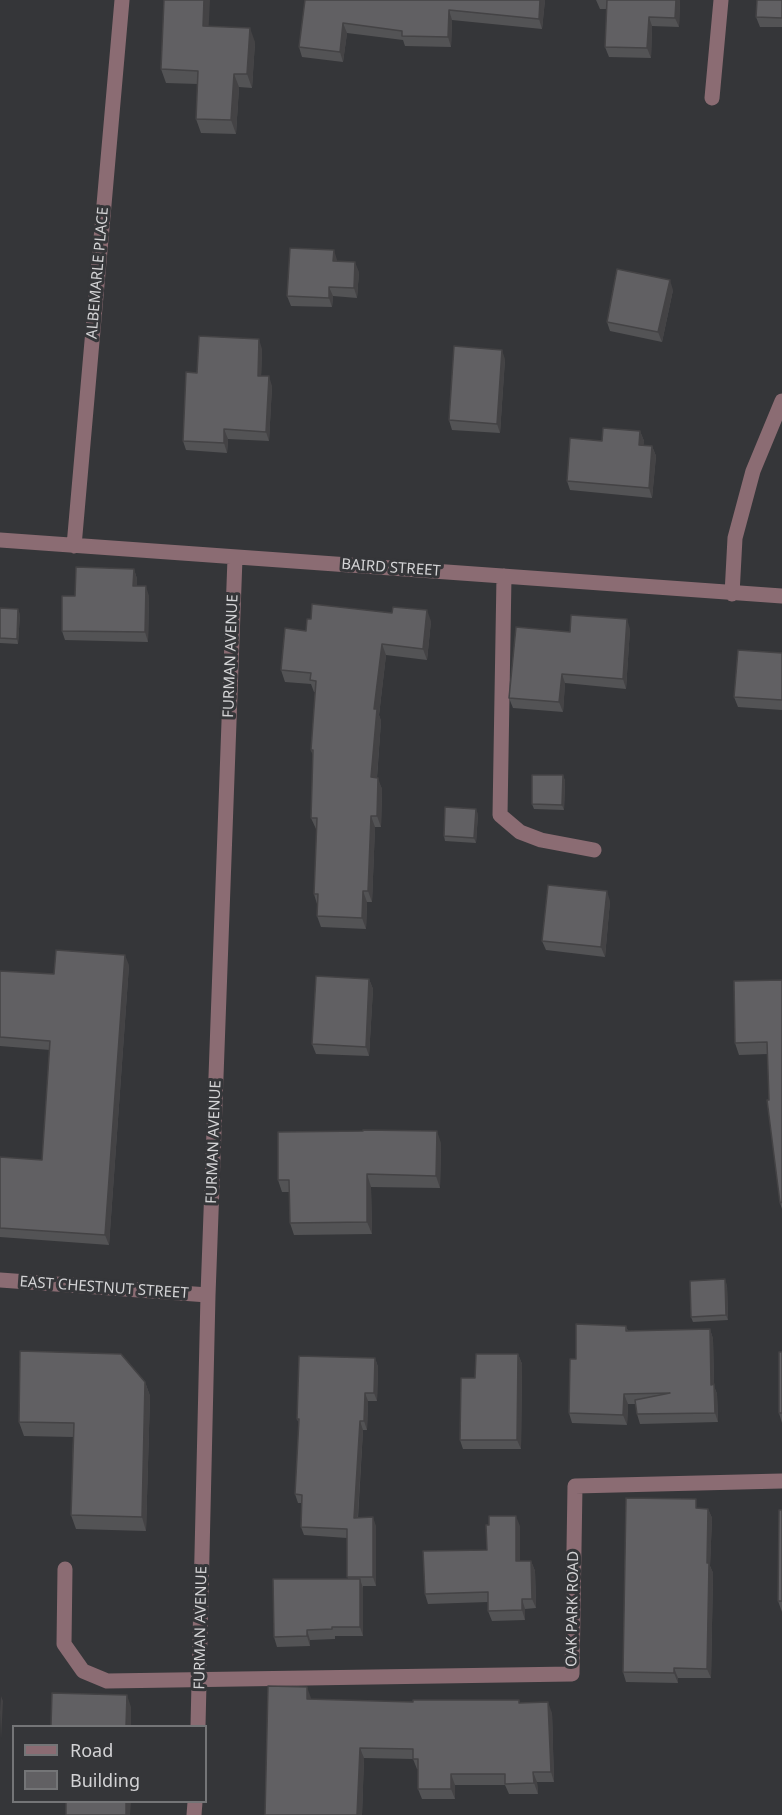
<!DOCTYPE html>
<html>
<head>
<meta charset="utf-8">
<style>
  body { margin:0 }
  #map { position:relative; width:782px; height:1815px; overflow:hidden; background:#353639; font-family:"Noto Sans",sans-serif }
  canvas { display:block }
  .legend { position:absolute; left:12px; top:1725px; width:195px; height:78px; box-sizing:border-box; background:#353639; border:2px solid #747577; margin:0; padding:8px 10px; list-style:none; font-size:18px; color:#d3d3d5 }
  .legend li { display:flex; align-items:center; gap:12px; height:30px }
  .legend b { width:30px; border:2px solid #747577 }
</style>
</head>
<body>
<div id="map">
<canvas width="782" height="1815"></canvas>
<ul class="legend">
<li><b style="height:8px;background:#8b6c73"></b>Road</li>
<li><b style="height:16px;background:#616063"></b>Building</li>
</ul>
</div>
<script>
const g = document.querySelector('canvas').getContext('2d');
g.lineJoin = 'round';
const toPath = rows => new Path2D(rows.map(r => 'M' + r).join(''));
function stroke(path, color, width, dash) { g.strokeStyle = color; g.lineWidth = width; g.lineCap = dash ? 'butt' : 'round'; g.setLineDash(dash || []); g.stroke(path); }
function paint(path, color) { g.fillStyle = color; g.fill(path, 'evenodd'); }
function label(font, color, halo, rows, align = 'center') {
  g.font = font + ' "Noto Sans",sans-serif'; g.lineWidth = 6; g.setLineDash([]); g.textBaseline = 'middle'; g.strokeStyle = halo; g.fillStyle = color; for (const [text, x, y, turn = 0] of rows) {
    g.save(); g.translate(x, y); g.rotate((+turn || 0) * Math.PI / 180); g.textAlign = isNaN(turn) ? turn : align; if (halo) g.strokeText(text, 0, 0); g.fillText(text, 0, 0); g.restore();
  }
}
const minor = toPath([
  [712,98,721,0],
  [0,540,782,596],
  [74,546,122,0],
  [504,576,500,815,520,832,541,840,594,850],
  [732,594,735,538,753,471,782,401],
  [0,1280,208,1295],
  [65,1569,64,1644,83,1671,107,1681,572,1674,575,1486,782,1481],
  [198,1726,208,1295,235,558],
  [194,1815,195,1802]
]);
const wall = toPath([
  [305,0,545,0,542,29,452,20,451,47,405,46,403,40,347,33,343,62,302,57,299,47],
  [596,0,680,0,679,27,652,26,651,58,609,57,605,47,607,9,600,9],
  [782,0,782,27,760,27,756,17],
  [209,26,255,42,252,88,239,87,236,134,201,133,196,119,198,84,166,83,161,69],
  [337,260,337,261,359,272,357,298,333,296,332,307,291,306,287,296],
  [673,290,662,342,610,331,607,322],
  [262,349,261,376,272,386,269,441,228,439,227,453,186,450,183,441,197,373],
  [505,359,500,433,452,430,449,420],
  [640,431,644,441,643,445,652,446,656,456,652,498,570,490,567,481,602,441],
  [134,569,137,579,137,586,149,596,148,642,65,640,62,631,75,596],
  [0,608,20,614,18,644,0,643],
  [431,621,427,660,386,655,379,715,381,721,377,778,382,789,381,827,375,827,372,902,367,902,366,929,321,927,317,916,317,904,314,894,317,829,316,829,311,818,313,756,311,750,315,692,314,692,311,684,285,682,281,670,306,631],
  [630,629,626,689,565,683,563,712,513,708,509,698,570,632],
  [782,653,782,710,738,707,734,697],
  [563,775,565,781,564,810,534,809,532,804],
  [478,814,476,843,445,841,444,836],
  [610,901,605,957,546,950,542,941],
  [129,965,109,1245,0,1237,0,1157,42,1160,50,1050,0,1046,0,971,54,974],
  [369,979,373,989,369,1056,316,1054,312,1044],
  [782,980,782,1209,780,1203,769,1100,768,1054,739,1055,735,1043],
  [441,1143,440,1188,371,1187,372,1234,294,1235,290,1223,289,1192,282,1192,278,1180],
  [727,1285,728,1320,693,1322,691,1317],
  [626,1326,628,1331,710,1329,713,1339,714,1386,717,1394,718,1422,640,1424,637,1414,636,1404,628,1404,627,1425,572,1423,569,1413,576,1359],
  [782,1352,782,1423,779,1413],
  [518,1354,522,1364,521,1449,463,1449,460,1440,475,1378],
  [375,1358,378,1367,377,1401,368,1401,367,1430,363,1430,358,1518,376,1526,376,1586,363,1586,363,1636,335,1636,335,1639,310,1640,310,1646,277,1647,274,1637,348,1579,347,1538,304,1535,301,1527,302,1503,298,1503,295,1494,299,1424,297,1419],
  [145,1382,150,1396,146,1531,76,1529,71,1515,73,1437,24,1436,19,1422],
  [699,1508,708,1509,712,1518,710,1566,713,1573,711,1678,678,1678,678,1683,626,1682,623,1672],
  [782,1510,782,1612,778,1601],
  [520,1526,520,1561,531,1561,535,1571,536,1608,525,1609,525,1620,492,1621,488,1611,488,1602,428,1604,425,1594],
  [311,1698,311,1699,413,1702,519,1700,520,1703,552,1713,554,1782,537,1782,538,1794,509,1794,505,1785,455,1785,455,1799,422,1799,418,1789,418,1769,417,1769,413,1759,364,1758,362,1815,265,1815]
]);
const shadedWall = toPath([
  [204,0,210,0,208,39,203,26],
  [540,0,545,0,542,29,539,19],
  [676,0,680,0,679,27,675,18],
  [449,10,452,20,451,47,448,37],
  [649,17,652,26,651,58,647,48],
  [343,23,347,33,343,62,340,52],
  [250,28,255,42,252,88,247,74],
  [234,74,239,87,236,134,231,120],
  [334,250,337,260,337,271,333,261],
  [355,262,359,272,357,298,354,288],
  [670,280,673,290,662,342,658,332],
  [329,287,333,296,332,307,329,298],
  [259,339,262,349,261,385,258,376],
  [502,350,505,359,500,433,497,424],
  [269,376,272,386,269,441,266,432],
  [224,429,228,439,227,453,224,443],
  [640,431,644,441,643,454,639,445],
  [652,446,656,456,652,498,649,488],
  [134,569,137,579,137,596,133,586],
  [146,586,149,596,148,642,145,632],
  [18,609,20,614,18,644,17,639],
  [427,610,431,621,427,660,423,649],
  [627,619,630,629,626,689,623,679],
  [382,644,386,655,379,715,381,721,376,789,371,777,374,709],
  [562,674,565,683,563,712,559,702],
  [563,775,565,781,564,810,562,805],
  [378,778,382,789,381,827,377,816],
  [476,809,478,814,476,843,474,838],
  [371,816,375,827,372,902,368,891],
  [363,891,367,902,366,929,362,918],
  [607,891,610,901,605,957,601,947],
  [125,955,129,965,109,1245,105,1235],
  [369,979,373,989,369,1056,366,1047],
  [437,1131,441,1143,440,1188,436,1176],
  [367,1174,371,1187,372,1234,367,1222],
  [725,1279,727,1285,728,1320,726,1315],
  [710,1329,713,1339,714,1386,717,1394,718,1422,715,1413,711,1385],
  [518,1354,522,1364,521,1449,517,1440],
  [375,1358,378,1367,377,1401,374,1393],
  [145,1382,150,1396,146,1531,142,1517],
  [365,1393,368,1401,367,1430,364,1421],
  [624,1394,628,1404,627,1425,623,1415],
  [360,1421,363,1430,357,1527,354,1518],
  [708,1509,712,1518,710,1566,713,1573,711,1678,707,1669,707,1563],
  [516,1516,520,1526,520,1571,516,1561],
  [373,1517,376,1526,376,1586,373,1577],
  [531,1561,535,1571,536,1608,532,1599],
  [360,1579,363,1588,363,1636,360,1627],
  [522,1599,525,1609,525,1620,522,1610],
  [307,1630,310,1640,310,1646,307,1636],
  [674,1668,678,1678,678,1683,674,1673],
  [307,1687,311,1698,311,1710,307,1699],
  [127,1695,131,1707,131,1726,126,1726],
  [1,1696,3,1701,1,1739,0,1712],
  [548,1702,552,1713,554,1782,551,1772],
  [360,1748,364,1758,362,1815,357,1815],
  [533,1772,537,1782,538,1794,534,1783],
  [451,1774,455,1785,455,1799,451,1789],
  [126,1802,131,1802,130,1815,126,1815]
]);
const building = toPath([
  [164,0,204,0,203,26,250,28,247,74,234,74,231,120,196,119,198,71,161,69,164,0],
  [305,0,540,0,539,19,449,10,448,37,402,36,402,31,343,23,340,52,299,47,305,0],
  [607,0,676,0,675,18,649,17,647,48,605,47,607,0],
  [757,0,782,0,782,18,756,17,757,0],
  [290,248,334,250,333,261,355,262,354,288,329,287,329,298,287,296,290,248],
  [617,269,670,280,658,332,607,322,617,269],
  [199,336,259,339,258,376,269,376,266,432,224,429,224,443,183,441,186,372,197,373,199,336],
  [454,346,502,350,497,424,449,420,454,346],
  [603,428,640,431,639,445,652,446,649,488,567,481,570,438,602,441,603,428],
  [76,567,134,569,133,586,146,586,145,632,62,631,62,596,75,596,76,567],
  [312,604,392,613,393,607,427,610,423,649,382,644,374,709,377,709,371,777,378,778,377,816,371,816,368,891,363,891,362,918,317,916,318,894,314,894,317,818,311,818,313,750,311,750,316,681,310,680,311,673,281,670,285,628,306,631,307,619,311,619,312,604],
  [0,608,18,609,17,639,0,638,0,608],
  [571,615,627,619,623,679,562,674,559,702,509,698,516,627,570,632,571,615],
  [738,650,782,653,782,700,734,697,738,650],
  [532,775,563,775,562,805,532,804,532,775],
  [445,807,476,809,474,838,444,836,445,807],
  [548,885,607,891,601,947,542,941,548,885],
  [56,950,125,955,105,1235,0,1228,0,1157,42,1160,50,1041,0,1037,0,971,54,974,56,950],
  [316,976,369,979,366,1047,312,1044,316,976],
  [782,980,782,1202,780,1203,767,1100,769,1100,767,1042,735,1043,734,981,782,980],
  [363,1130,437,1131,436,1176,367,1174,367,1222,290,1223,289,1180,278,1180,278,1132,363,1131,363,1130],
  [725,1279,726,1315,691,1317,690,1281,725,1279],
  [576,1324,626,1326,626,1331,710,1329,711,1385,714,1384,715,1413,637,1414,635,1400,670,1393,624,1394,623,1415,569,1413,570,1359,576,1359,576,1324],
  [20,1351,121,1354,145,1382,142,1517,71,1515,74,1423,19,1422,20,1351],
  [779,1352,782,1352,782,1413,779,1413,779,1352],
  [476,1354,518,1354,517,1440,460,1440,461,1378,475,1378,476,1354],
  [299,1356,375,1358,374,1393,365,1393,364,1421,360,1421,354,1518,373,1517,373,1577,347,1577,347,1529,301,1527,302,1495,295,1494,299,1419,297,1419,299,1356],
  [626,1498,696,1499,696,1508,708,1509,707,1563,709,1563,707,1669,674,1668,674,1673,623,1672,626,1498],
  [779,1510,782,1510,782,1601,778,1601,779,1510],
  [489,1516,516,1516,516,1561,531,1561,532,1599,522,1599,522,1610,488,1611,488,1592,425,1594,423,1551,487,1550,486,1525,489,1525,489,1516],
  [273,1579,360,1579,360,1627,332,1627,332,1629,307,1630,307,1636,274,1637,273,1579],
  [268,1686,307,1687,307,1699,413,1702,413,1700,519,1700,519,1703,548,1702,551,1772,533,1772,534,1783,505,1784,505,1774,451,1774,451,1789,418,1789,418,1759,413,1759,413,1749,360,1748,357,1815,265,1815,268,1686],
  [52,1693,127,1695,126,1726,51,1726,52,1693],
  [66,1802,126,1802,126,1815,66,1815,66,1802]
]);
const streetNames = [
  ["ALBEMARLE PLACE",98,273,-85],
  ["BAIRD STREET",391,568,4],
  ["FURMAN AVENUE",231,656,-88],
  ["FURMAN AVENUE",214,1142,-88],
  ["EAST CHESTNUT STREET",104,1288,4],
  ["OAK PARK ROAD",573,1609,-89],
  ["FURMAN AVENUE",201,1628,-89]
];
stroke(minor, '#8b6c73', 15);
paint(wall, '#535355');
paint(shadedWall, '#444345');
paint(building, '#616063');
stroke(building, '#444345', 1.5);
label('15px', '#d3d3d5', '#353639', streetNames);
</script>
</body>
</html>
